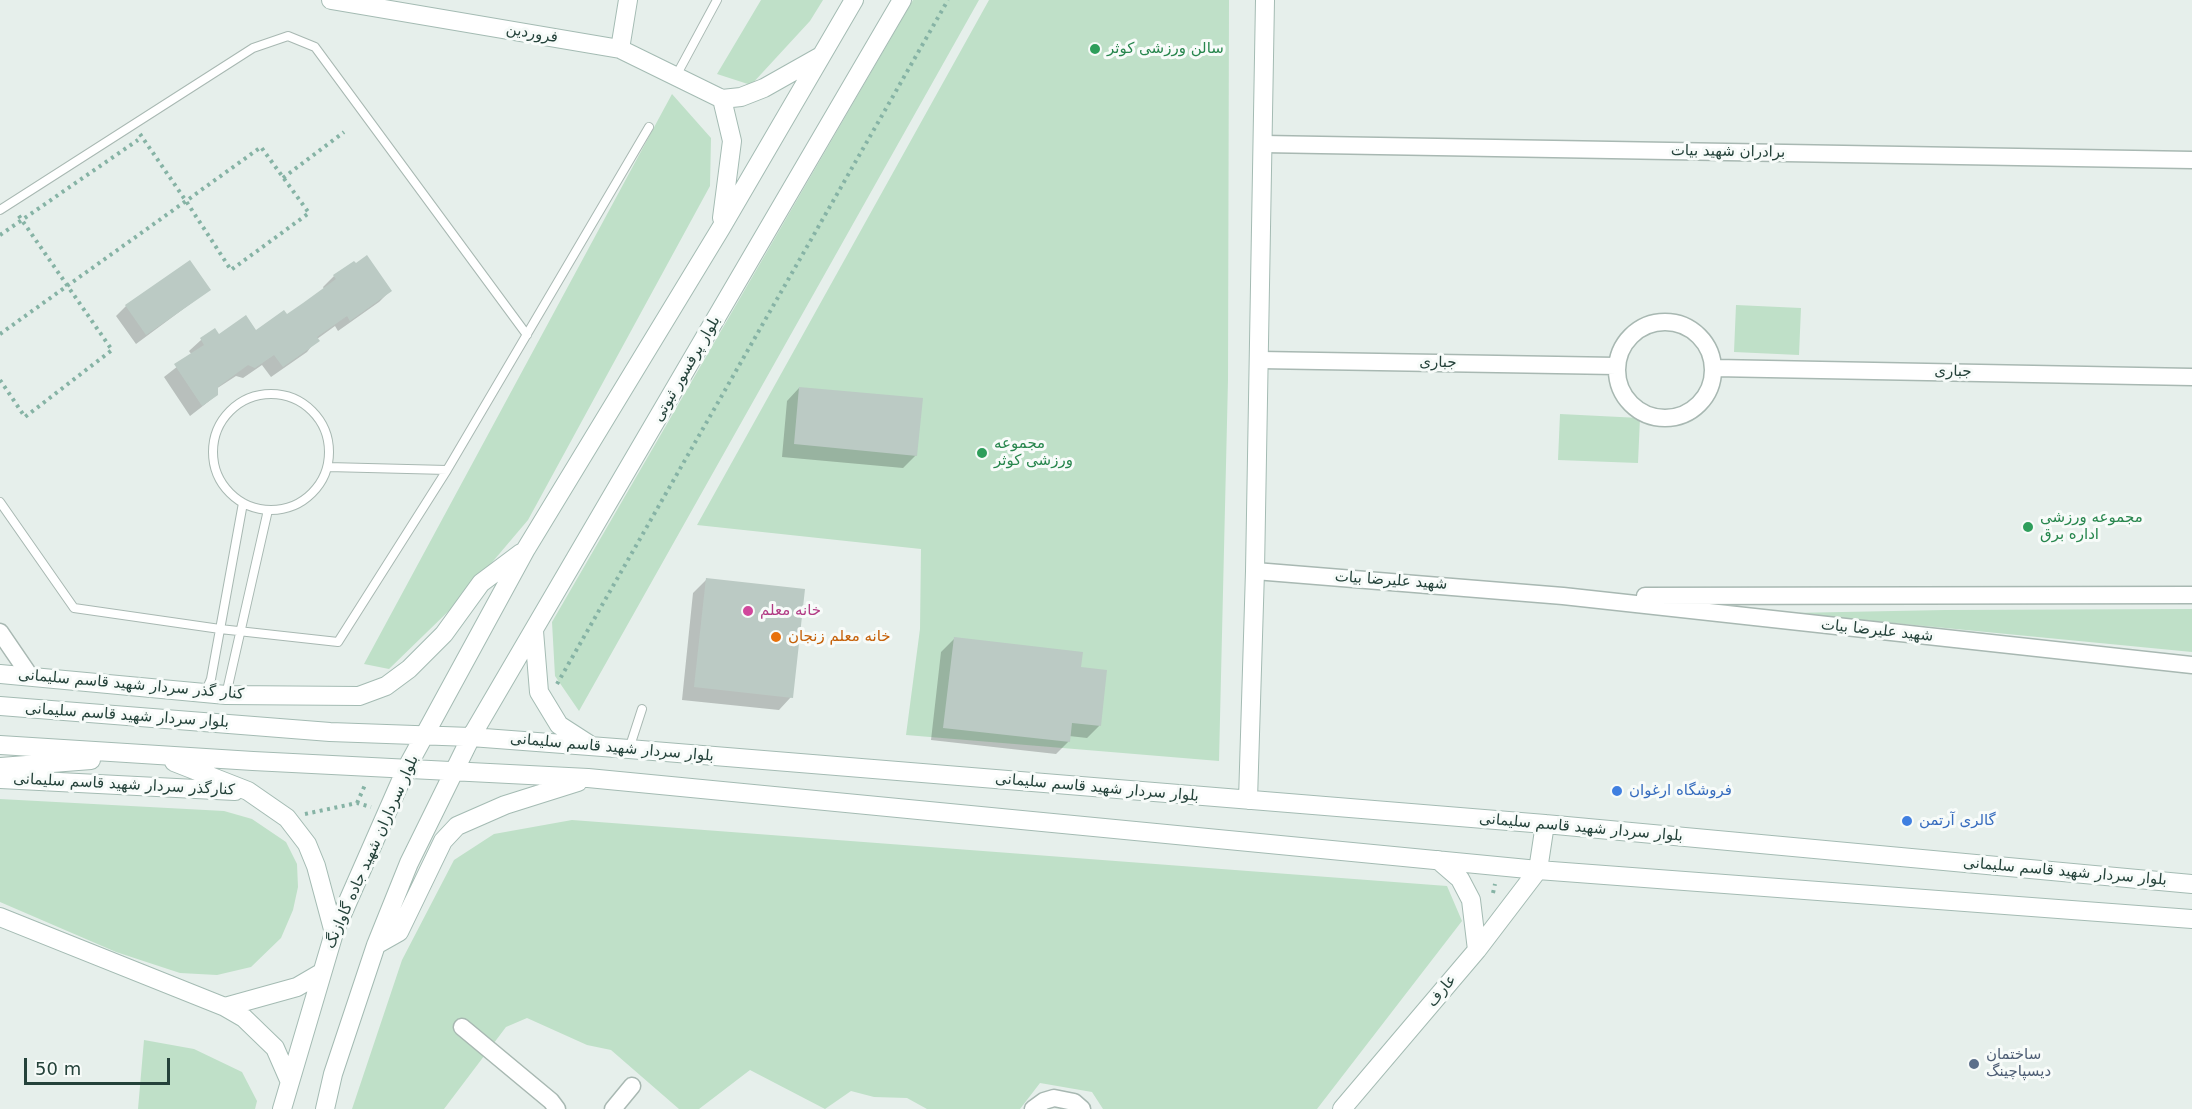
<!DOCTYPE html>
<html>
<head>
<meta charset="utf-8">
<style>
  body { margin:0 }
  #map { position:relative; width:2192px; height:1109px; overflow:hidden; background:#e6efeb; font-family:"DejaVu Sans",sans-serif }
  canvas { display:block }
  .scale { position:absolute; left:24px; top:1058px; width:146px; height:27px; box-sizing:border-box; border:3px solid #24423a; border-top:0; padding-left:8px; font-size:18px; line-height:21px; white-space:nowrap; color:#24423a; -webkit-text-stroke:4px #f7fbf9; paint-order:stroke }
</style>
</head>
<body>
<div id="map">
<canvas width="2192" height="1109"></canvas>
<div class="scale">50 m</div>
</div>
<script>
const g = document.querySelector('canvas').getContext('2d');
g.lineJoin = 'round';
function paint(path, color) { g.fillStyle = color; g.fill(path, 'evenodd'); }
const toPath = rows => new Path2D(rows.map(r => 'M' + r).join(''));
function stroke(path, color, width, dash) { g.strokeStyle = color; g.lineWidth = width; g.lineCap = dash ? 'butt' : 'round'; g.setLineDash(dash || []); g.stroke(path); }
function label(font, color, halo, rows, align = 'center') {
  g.font = font + ' "DejaVu Sans",Cairo,sans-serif'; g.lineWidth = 6; g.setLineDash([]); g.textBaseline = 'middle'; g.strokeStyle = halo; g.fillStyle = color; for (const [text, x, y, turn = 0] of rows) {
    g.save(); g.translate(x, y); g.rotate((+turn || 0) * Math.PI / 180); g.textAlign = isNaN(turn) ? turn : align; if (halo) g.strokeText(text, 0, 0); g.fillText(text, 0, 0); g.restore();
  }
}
const green = toPath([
  [761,0,823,0,810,21,751,85,717,74],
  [913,0,979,0,579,711,555,676,552,622],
  [989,0,1229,0,1228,380,1219,761,906,735,920,629,921,549,697,525],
  [672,94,711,138,710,186,528,520,461,599,389,669,364,664],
  [1736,305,1801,308,1799,355,1734,352],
  [1560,414,1640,418,1638,463,1558,460],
  [2192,609,2192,652,1791,613,1945,610],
  [0,799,224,811,252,819,286,842,297,864,298,887,293,910,281,938,251,967,217,975,180,973,116,952,0,902],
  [572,820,1447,886,1462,921,1317,1109,1103,1109,1092,1092,1040,1083,1020,1109,927,1109,907,1098,874,1097,851,1091,825,1109,750,1070,699,1109,679,1109,611,1050,587,1045,527,1018,506,1027,444,1109,352,1109,402,960,454,860,494,834],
  [144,1040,194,1049,242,1072,257,1101,255,1109,138,1109]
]);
const shadow = toPath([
  [334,276,390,291,379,302,338,331,335,326,317,339,307,352,271,377,262,365,243,378,236,376,216,389,217,395,190,416,164,377,192,355,189,351,201,340,215,330,218,336,255,332,287,316,324,289,323,287],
  [209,290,136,344,116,316,126,306],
  [799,388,916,455,903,468,782,457,787,401],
  [706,580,791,697,779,710,682,700,693,593],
  [954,639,1079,668,1100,725,1087,738,1069,736,1069,741,1056,754,931,740,941,652]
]);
const building = toPath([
  [367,255,392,291,350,321,347,316,317,337,320,341,283,367,274,355,255,368,248,365,218,387,218,395,202,406,174,364,204,345,200,338,215,328,219,334,246,315,256,330,284,310,287,314,303,303,336,279,333,275,354,261,356,263],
  [190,260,211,290,146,335,125,305],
  [799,387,923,398,917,456,794,444],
  [706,578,805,589,793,698,694,687],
  [954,637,1083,652,1081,667,1107,670,1101,726,1072,723,1070,742,943,728]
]);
const path = toPath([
  [283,178,344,132],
  [0,235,138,140],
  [0,334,67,286,186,201,261,147,309,213,231,270,186,201,140,134],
  [0,380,25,417,112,350,17,213],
  [557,684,948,0],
  [357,803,365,785],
  [305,814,357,803,371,807],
  [1493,893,1495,884]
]);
const lane = toPath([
  [676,76,717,0],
  [0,210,253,48,288,36,315,47,527,335],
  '213 452a58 58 0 1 1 116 0a58 58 0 1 1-116 0Z',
  [328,467,447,470,649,127],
  [0,502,74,608,220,629,338,642,447,470],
  [205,693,211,679,243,503],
  [226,695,268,510],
  [629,749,642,709]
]);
const street = toPath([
  [1263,144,2192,160],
  '1617 370a48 48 0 1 1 96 0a48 48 0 1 1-96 0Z',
  [1260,360,1616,366],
  [1715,368,2192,377],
  [1255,571,1563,596,2192,665],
  [1645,596,2192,595],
  [0,632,30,676],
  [462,1027,551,1101,557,1109],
  [613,1109,632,1086],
  [1033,1109,1044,1101,1054,1098,1074,1102,1082,1109]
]);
const secondary = toPath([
  [331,0,620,49,722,99],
  [620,49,628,0],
  [722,99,741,97,764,88,819,57],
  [722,218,732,141,722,99],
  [534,631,539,692,559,725,590,745],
  [0,674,226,695,359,696,386,686,409,669,444,634,481,583,521,553],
  [0,706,330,732,471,737,629,749,1545,824,2192,884],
  [0,745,253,761,588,778,1538,870,2192,919],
  [174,762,248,791,287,818,307,844,316,866,334,933],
  [0,767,91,760],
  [0,779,235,791],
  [1248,800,1255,571,1265,0],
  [1438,860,1460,879,1471,900,1477,950],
  [0,917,225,1007,244,1018,275,1048,289,1080],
  [376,945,399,932,443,841,457,826,505,805,578,782],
  [225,1007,297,987,321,973],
  [282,1109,334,933,406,769,526,549,721,228,854,0],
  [325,1109,333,1074,376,945,409,863,471,737,902,0],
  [1342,1109,1477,950,1538,870,1545,824]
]);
const markers = [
  [1095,49,6,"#2e9e5b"],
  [982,453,6,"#2e9e5b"],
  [2028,527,6,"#2e9e5b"],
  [748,611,6,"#d1479c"],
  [776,637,6,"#e8710a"],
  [1617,791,6,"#3f7fe0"],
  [1907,821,6,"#3f7fe0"],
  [1974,1064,6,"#5c6f8a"]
];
const streetNames = [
  ["فروردین",532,34,10],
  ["برادران شهید بیات",1728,152,1],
  ["جباری",1438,363,1],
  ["بلوار پرفسور ثبوتی",687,369,-60],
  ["جباری",1953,372,1],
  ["شهید علیرضا بیات",1391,581,4],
  ["شهید علیرضا بیات",1877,631,6],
  ["کنار گذر سردار شهید قاسم سلیمانی",131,685,5],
  ["بلوار سردار شهید قاسم سلیمانی",127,716,4],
  ["بلوار سردار شهید قاسم سلیمانی",612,748,5],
  ["کنارگذر سردار شهید قاسم سلیمانی",124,785,3],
  ["بلوار سردار شهید قاسم سلیمانی",1097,788,5],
  ["بلوار سردار شهید قاسم سلیمانی",1581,828,5],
  ["بلوار سرداران شهید جاده گاوازنگ",372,852,-66],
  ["بلوار سردار شهید قاسم سلیمانی",2065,872,5],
  ["عارف",1442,991,-50]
];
const leisureNames = [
  ["سالن ورزشی کوثر",1107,49],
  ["مجموعه",994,444],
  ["ورزشی کوثر",994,461],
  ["مجموعه ورزشی",2040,518],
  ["اداره برق",2040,535]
];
const hotelNames = [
  ["خانه معلم",760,611]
];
const foodNames = [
  ["خانه معلم زنجان",788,637]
];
const shopNames = [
  ["فروشگاه ارغوان",1629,791],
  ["گالری آرتمن",1919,821]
];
const serviceNames = [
  ["ساختمان",1986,1055],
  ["دیسپاچینگ",1986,1072]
];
paint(green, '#bfe0c8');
paint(shadow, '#0003');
paint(building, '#bbcac4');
stroke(lane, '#a8b8b2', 10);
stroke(street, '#a8b8b2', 19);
stroke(secondary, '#a4bbb3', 20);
stroke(path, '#86b3a5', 4, [3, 4.5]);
stroke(lane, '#fff', 8);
stroke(street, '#fff', 16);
stroke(secondary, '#fff', 18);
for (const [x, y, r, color] of markers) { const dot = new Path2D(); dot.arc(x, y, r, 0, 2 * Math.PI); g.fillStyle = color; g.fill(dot); stroke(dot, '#f7fbf9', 2); }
label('15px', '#24423a', '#f7fbf9', streetNames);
label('15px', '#27864d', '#f7fbf9', leisureNames, 'left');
label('15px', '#b23c85', '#f7fbf9', hotelNames, 'left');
label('15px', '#c56008', '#f7fbf9', foodNames, 'left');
label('15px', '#366cbe', '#f7fbf9', shopNames, 'left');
label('15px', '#4e5e75', '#f7fbf9', serviceNames, 'left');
</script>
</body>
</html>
